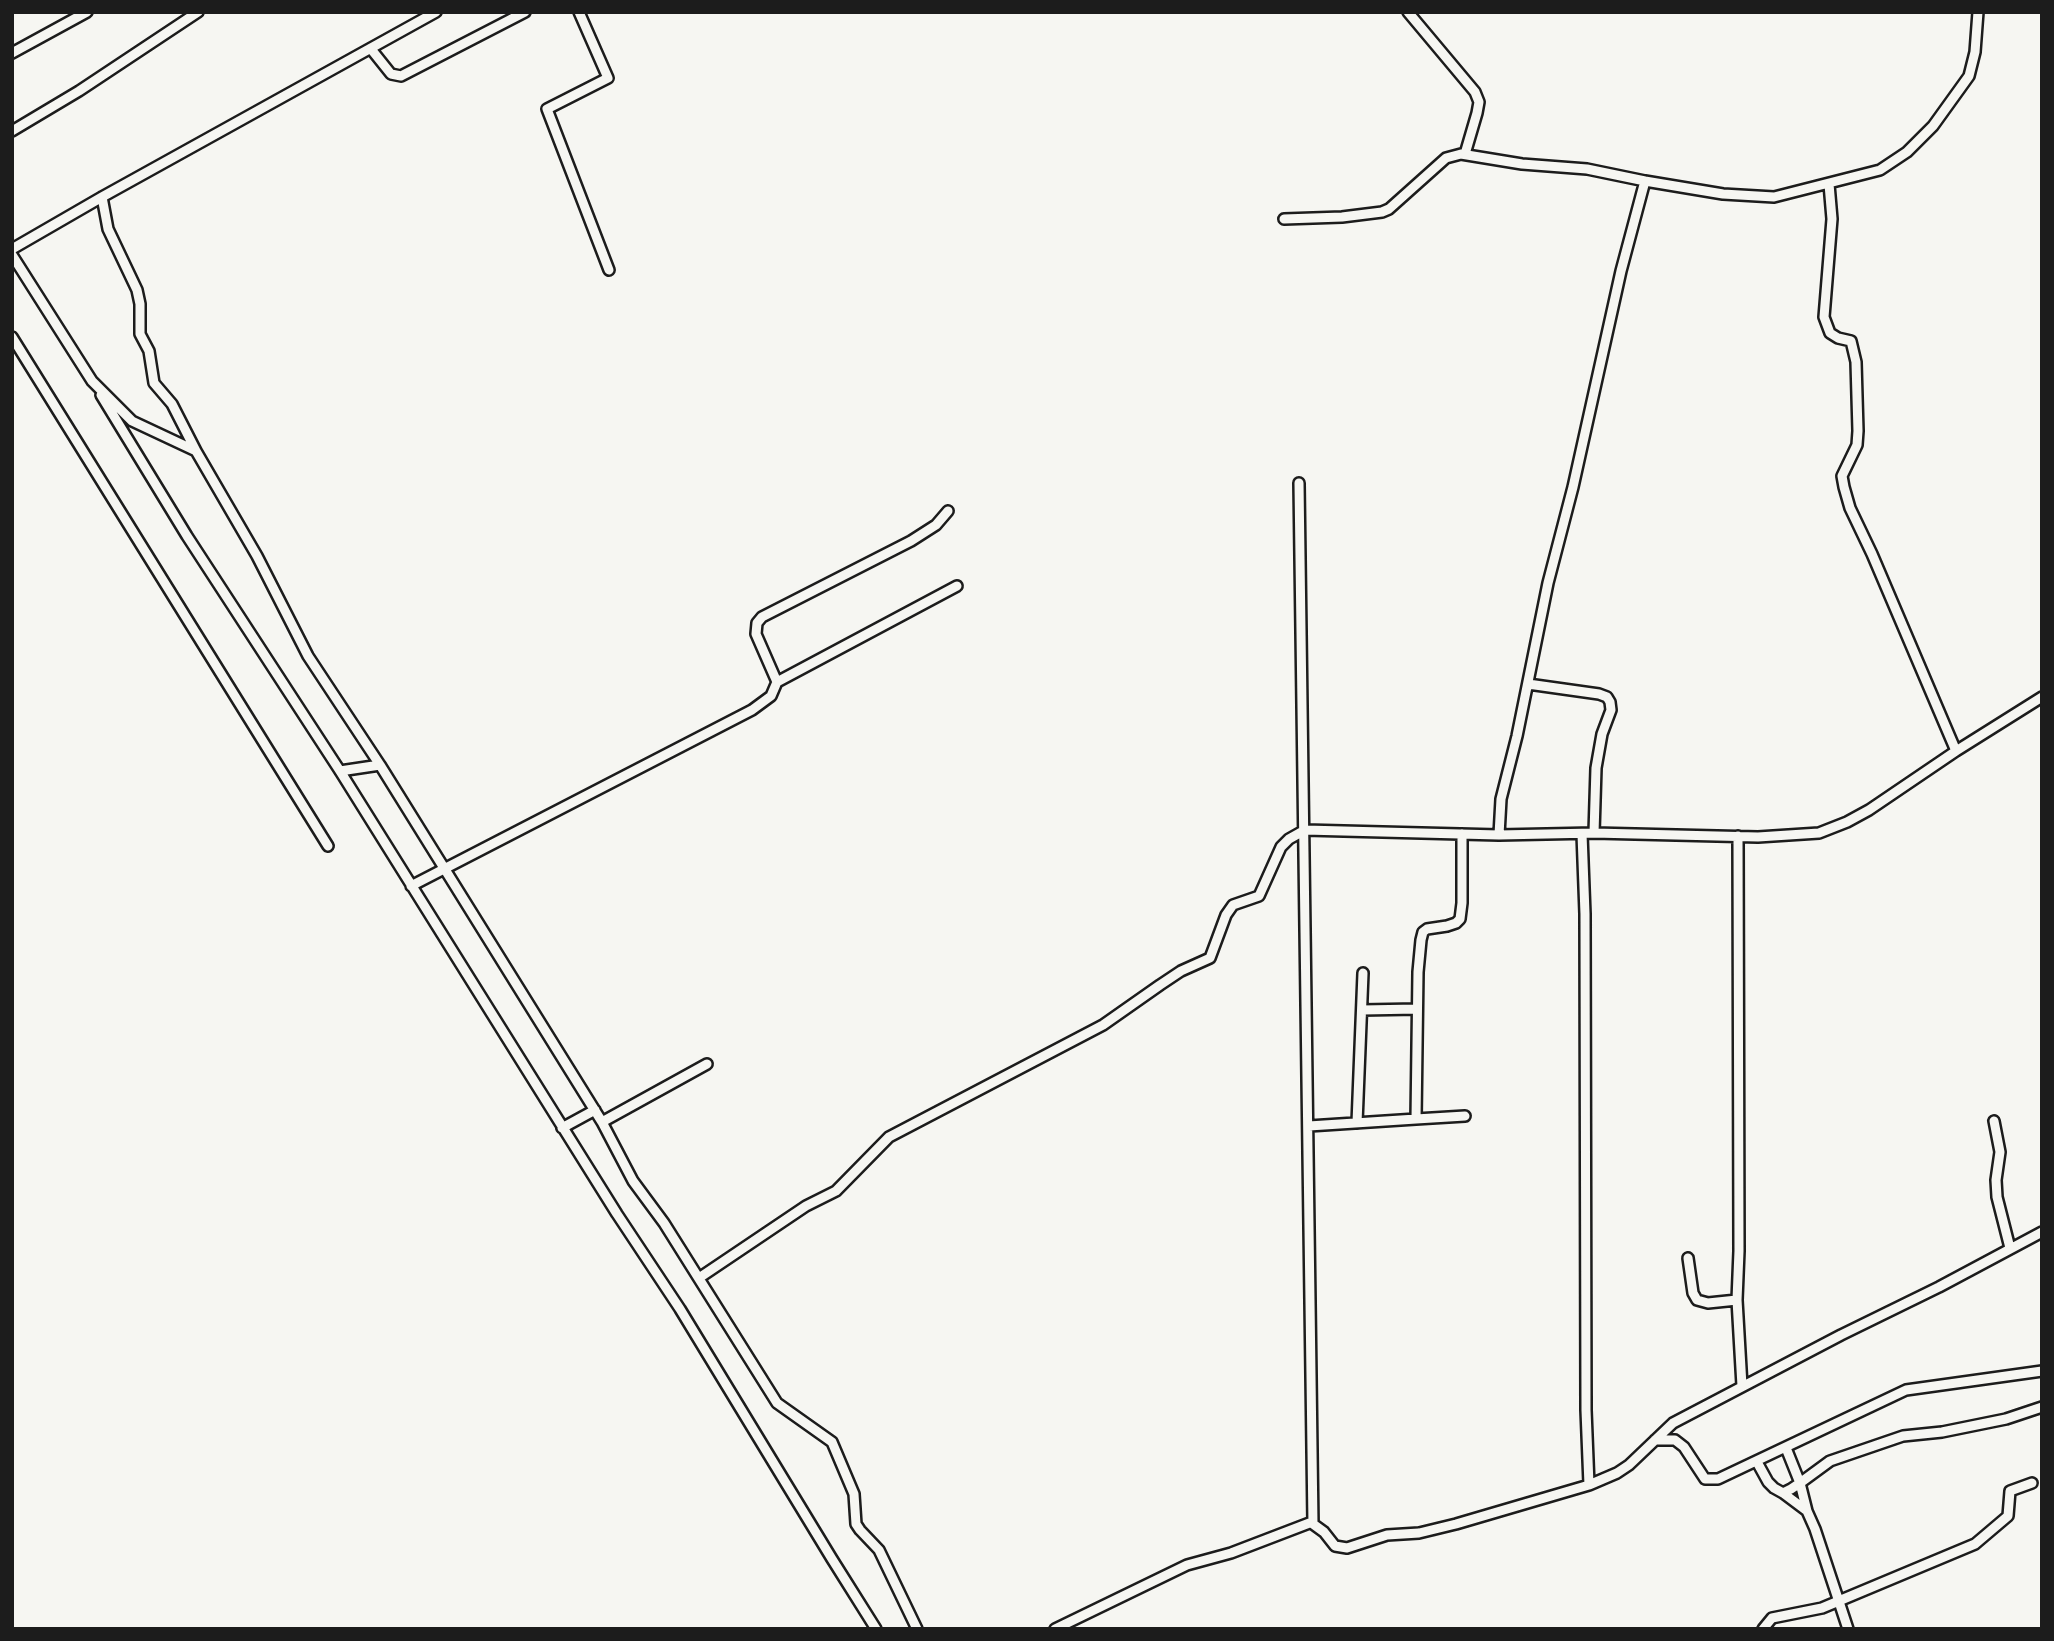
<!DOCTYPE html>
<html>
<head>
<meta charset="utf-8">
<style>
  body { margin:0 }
  #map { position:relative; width:2054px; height:1641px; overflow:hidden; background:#f6f6f2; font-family:"Patrick Hand",sans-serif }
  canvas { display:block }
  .frame { position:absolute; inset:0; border:14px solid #1c1c1c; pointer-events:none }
</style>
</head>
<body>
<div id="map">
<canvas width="2054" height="1641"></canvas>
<div class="frame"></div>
</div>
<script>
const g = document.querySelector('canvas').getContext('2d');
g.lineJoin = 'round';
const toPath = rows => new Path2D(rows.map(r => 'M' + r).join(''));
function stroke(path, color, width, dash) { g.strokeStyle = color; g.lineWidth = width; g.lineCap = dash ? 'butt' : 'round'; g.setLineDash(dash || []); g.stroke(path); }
const street = toPath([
  [579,12,608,78,547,109,609,270],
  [1408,12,1475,92,1479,102,1477,113,1465,154],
  [371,49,391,74,401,76,525,12],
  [12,53,87,12],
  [12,131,79,91,198,12],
  [1645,181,1723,194,1774,197,1880,170,1907,152,1933,126,1969,76,1975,52,1978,12],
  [1829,184,1832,219,1824,317,1830,333,1838,338,1851,341,1856,362,1858,431,1857,445,1842,476,1844,487,1850,508,1872,554,1956,751],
  [102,197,108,229,137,290,140,304,140,334,149,351,154,383,172,404,196,451],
  [1284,219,1342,217,1382,212,1389,209,1446,158,1461,154,1522,164,1587,169,1645,181,1621,271,1573,487,1548,583,1517,736,1501,799,1499,835,1594,833,1758,837,1819,833,1847,822,1869,810,1956,751,2042,697],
  [12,249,102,197,436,12],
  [12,255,92,381,132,421,196,451,257,556,308,656,380,765,602,1122,633,1181,664,1223,777,1403,832,1442,854,1494,856,1524,860,1530,879,1550,917,1629],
  [12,337,328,846],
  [101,395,187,536,340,771,617,1214,680,1309,832,1559,876,1629],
  [1299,483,1313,1524,1324,1532,1335,1546,1347,1548,1387,1535,1419,1533,1456,1524,1589,1485,1617,1473,1629,1465,1673,1423,1841,1335,1939,1287,2042,1232],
  [777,682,756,634,757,623,762,617,911,541,936,525,948,511],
  [1528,684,1599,694,1607,697,1610,702,1611,710,1602,734,1596,768,1594,833],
  [340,771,380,765],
  [1582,834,1585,914,1586,1410,1589,1485],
  [1738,836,1739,1251,1737,1300,1742,1386],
  [411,886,752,710,771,696,777,682,957,586],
  [1362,1010,1417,1009],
  [1416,1119,1465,1116],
  [1994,1121,2000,1152,1996,1180,1997,1197,2010,1248],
  [602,1122,707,1064],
  [1357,1123,1363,973],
  [1309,1126,1416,1119,1418,972,1421,940,1423,932,1427,929,1447,926,1456,923,1460,919,1462,903,1462,834],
  [562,1128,595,1110],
  [1688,1258,1693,1293,1697,1300,1708,1303,1737,1300],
  [699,1278,806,1206,836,1191,889,1137,1103,1025,1160,985,1181,971,1210,958,1226,915,1233,905,1259,896,1281,847,1289,839,1305,830,1499,835],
  [1655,1440,1675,1440,1684,1447,1705,1479,1718,1479,1906,1390,2042,1371],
  [1757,1462,1768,1482,1774,1488,1783,1493,1791,1489,1800,1483,1786,1448],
  [1783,1493,1807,1511],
  [1055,1629,1187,1565,1231,1553,1312,1522],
  [1763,1629,1772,1618,1822,1608,1975,1544,2008,1516,2010,1491,2032,1483],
  [1848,1629,1815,1529,1807,1511,1800,1483,1830,1461,1903,1436,1942,1432,2006,1419,2042,1407]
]);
stroke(street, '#1c1c1c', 14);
stroke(street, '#f6f6f2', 9);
</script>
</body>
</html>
